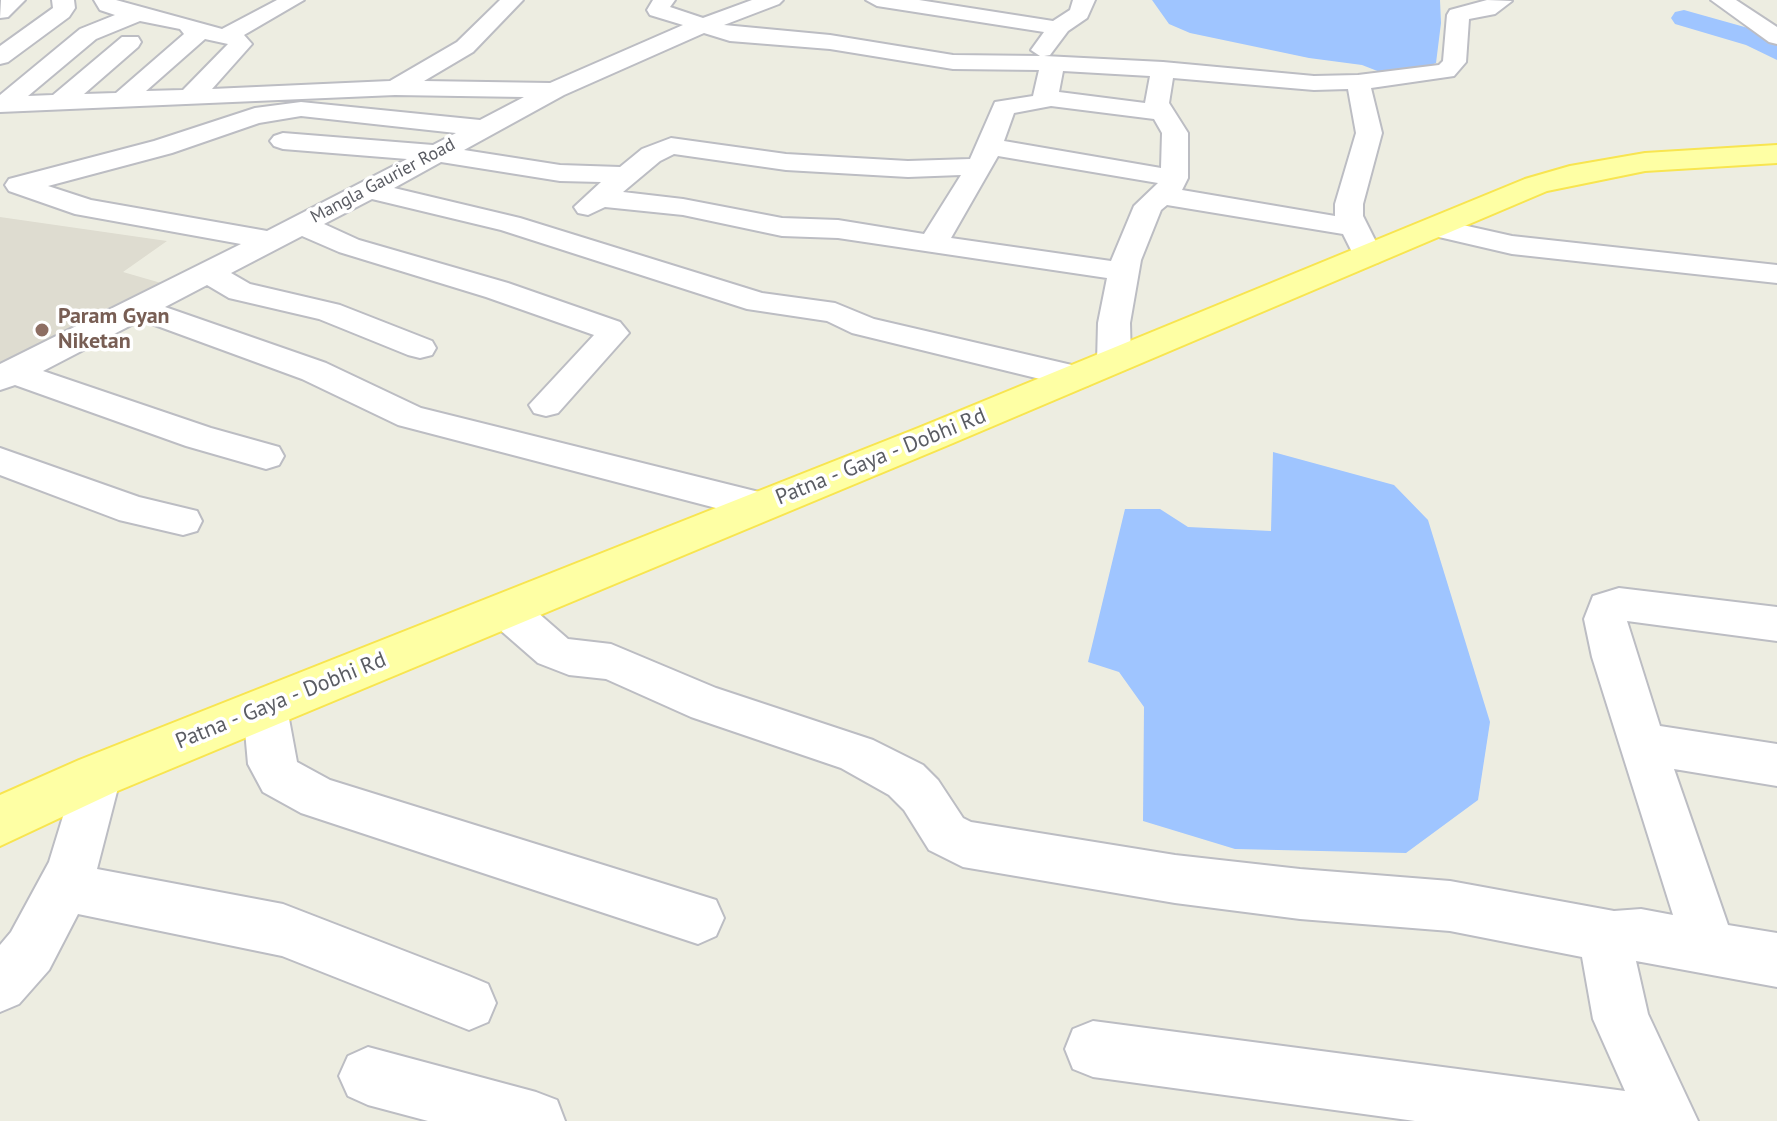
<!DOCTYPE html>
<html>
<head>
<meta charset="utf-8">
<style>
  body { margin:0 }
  canvas { display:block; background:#edede1 }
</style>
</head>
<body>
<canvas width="1777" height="1121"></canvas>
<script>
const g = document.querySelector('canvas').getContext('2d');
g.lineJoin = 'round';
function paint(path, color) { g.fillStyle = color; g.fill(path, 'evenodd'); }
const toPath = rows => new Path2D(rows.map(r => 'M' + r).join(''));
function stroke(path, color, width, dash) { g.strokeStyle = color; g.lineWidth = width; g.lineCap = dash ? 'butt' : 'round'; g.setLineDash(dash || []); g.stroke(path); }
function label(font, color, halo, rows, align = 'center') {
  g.font = font + ' "PT Sans",sans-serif'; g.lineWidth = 7; g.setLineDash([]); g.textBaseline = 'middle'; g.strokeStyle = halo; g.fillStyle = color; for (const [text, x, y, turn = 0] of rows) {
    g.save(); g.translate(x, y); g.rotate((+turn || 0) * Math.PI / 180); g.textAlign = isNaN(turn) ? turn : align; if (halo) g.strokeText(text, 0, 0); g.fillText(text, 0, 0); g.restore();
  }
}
const education = toPath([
  [0,217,167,241,123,272,168,285,0,375]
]);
const water = toPath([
  [1152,0,1440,0,1441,23,1436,63,1415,72,1380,72,1362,65,1309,58,1190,33,1169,24],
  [1273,452,1394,485,1428,520,1490,722,1478,800,1406,853,1235,849,1143,821,1144,707,1119,672,1088,662,1125,509,1160,509,1188,527,1271,531]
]);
const stream = toPath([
  [1766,45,1777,45]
]);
const river = toPath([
  [1684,10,1766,33,1777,40,1777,60,1746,45,1675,24,1671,18,1675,12,1684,10]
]);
const minor = toPath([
  [25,0,8,17,0,18,1,0,25,0],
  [52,0,74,0,75,8,69,17,8,62,0,64,0,46,53,8,52,0],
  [94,0,116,0,222,29,277,0,304,0,244,35,252,44,212,89,390,81,457,42,500,0,523,0,473,52,424,81,550,83,683,25,650,15,647,10,653,0,675,0,670,7,703,18,752,0,783,0,779,4,724,25,830,35,953,55,1040,56,1031,50,1044,32,877,6,866,0,919,0,1053,21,1070,10,1073,0,1095,0,1087,18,1068,31,1050,55,1044,56,1163,62,1314,76,1358,75,1439,65,1443,61,1447,15,1450,10,1487,0,1512,1,1495,14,1469,19,1466,62,1454,76,1371,88,1382,133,1363,204,1363,216,1383,256,1379,262,1368,265,1357,262,1343,234,1167,205,1161,210,1141,260,1130,323,1131,362,1126,369,1114,372,1102,369,1097,362,1098,323,1107,278,838,238,782,236,683,215,605,207,588,215,578,213,574,207,601,182,560,181,441,162,394,188,520,218,762,293,835,303,874,319,1089,369,1094,377,1089,385,1077,388,852,333,827,321,747,309,501,230,372,199,324,224,359,240,508,283,620,322,629,333,558,413,546,416,534,413,529,405,594,335,486,297,339,252,302,236,231,273,250,284,340,305,432,341,436,348,432,355,420,358,408,355,319,319,229,298,207,285,165,307,326,363,421,408,775,496,781,506,775,516,762,520,398,425,302,379,141,320,43,371,211,428,279,447,284,456,279,465,266,469,186,446,15,385,0,390,0,364,241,244,75,214,9,191,5,185,9,179,154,141,255,108,301,102,480,120,524,97,395,95,0,112,0,95,80,29,115,15,100,10,94,0],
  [140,21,180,29,184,34,116,93,84,94,138,47,141,42,138,37,122,37,53,95,28,96,96,39,140,21],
  [704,33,730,41,830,49,953,69,1039,70,1033,96,995,102,970,159,908,161,786,154,671,138,642,149,620,167,560,165,464,150,564,95,704,33],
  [205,39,228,44,183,90,146,91,205,39],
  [1063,71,1150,76,1145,103,1059,92,1063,71],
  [1173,78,1314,90,1348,89,1356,133,1335,204,1335,216,1182,190,1188,178,1188,133,1169,103,1173,78],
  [1051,106,1154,119,1162,133,1161,168,1004,141,1014,113,1051,106],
  [301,116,456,133,433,145,283,133,274,136,270,141,274,146,283,149,407,159,267,231,91,200,48,186,172,153,259,123,301,116],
  [674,154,786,170,908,177,961,175,924,234,838,220,782,218,683,199,623,192,660,161,674,154],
  [998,156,1158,183,1134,206,1111,261,951,238,998,156],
  [1711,0,1736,0,1777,27,1777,44,1769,42,1711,0],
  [1436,219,1512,236,1777,265,1777,283,1512,254,1426,234,1422,228,1426,222,1436,219],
  [0,448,139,497,197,511,202,521,197,531,183,535,119,520,0,475,0,448],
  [1619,588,1777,607,1777,641,1627,621,1660,726,1777,744,1777,786,1674,769,1728,925,1777,933,1777,987,1636,961,1648,1014,1698,1121,1415,1121,1093,1077,1073,1069,1065,1049,1073,1029,1093,1021,1625,1091,1593,1019,1582,957,1450,931,1300,919,1175,903,963,867,929,850,904,810,889,795,841,768,691,717,606,679,569,675,538,663,491,622,485,610,491,598,506,594,521,598,568,639,611,644,716,688,873,740,923,765,938,780,963,818,971,822,1175,855,1300,869,1450,881,1614,911,1641,909,1673,915,1592,657,1584,619,1593,596,1619,588],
  [265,689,281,695,287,708,297,762,330,780,716,900,724,918,716,936,698,944,301,813,263,792,248,764,243,708,249,695,265,689],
  [97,755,114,761,121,776,97,869,283,904,469,976,488,984,496,1003,488,1022,469,1030,282,956,78,914,49,970,19,1004,0,1012,0,945,11,932,49,862,80,761,97,755],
  [368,1047,536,1092,557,1100,565,1121,428,1121,368,1105,348,1096,339,1076,348,1056,368,1047]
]);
const major = toPath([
  [1777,145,1777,163,1645,171,1547,191,946,446,115,792,0,846,0,795,79,760,918,428,1525,179,1570,166,1645,153,1777,145]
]);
const markers = [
  [42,330,8,"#8d6e63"]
];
const farStreetnames = [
  ["Mangla Gaurier Road",383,181,-28]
];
const educationNames = [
  ["Param Gyan",58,317],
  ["Niketan",58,342]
];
const streetNames = [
  ["Patna - Gaya - Dobhi Rd",881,457,-22],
  ["Patna - Gaya - Dobhi Rd",281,701,-22]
];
paint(education, '#dedcd0');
paint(water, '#9fc5ff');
stroke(stream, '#9fc5ff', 5);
paint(river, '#9fc5ff');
stroke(minor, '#bcbdc3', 4);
stroke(major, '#f8e550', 4);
paint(minor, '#fff');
paint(major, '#feffa4');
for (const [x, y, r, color] of markers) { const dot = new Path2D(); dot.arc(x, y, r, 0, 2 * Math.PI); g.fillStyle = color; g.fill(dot); stroke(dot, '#fff', 3); }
label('18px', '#5a5c63', '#fff', farStreetnames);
label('bold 22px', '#785e54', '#fff', educationNames, 'left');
label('22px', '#5a5c63', '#fff', streetNames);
</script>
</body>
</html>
